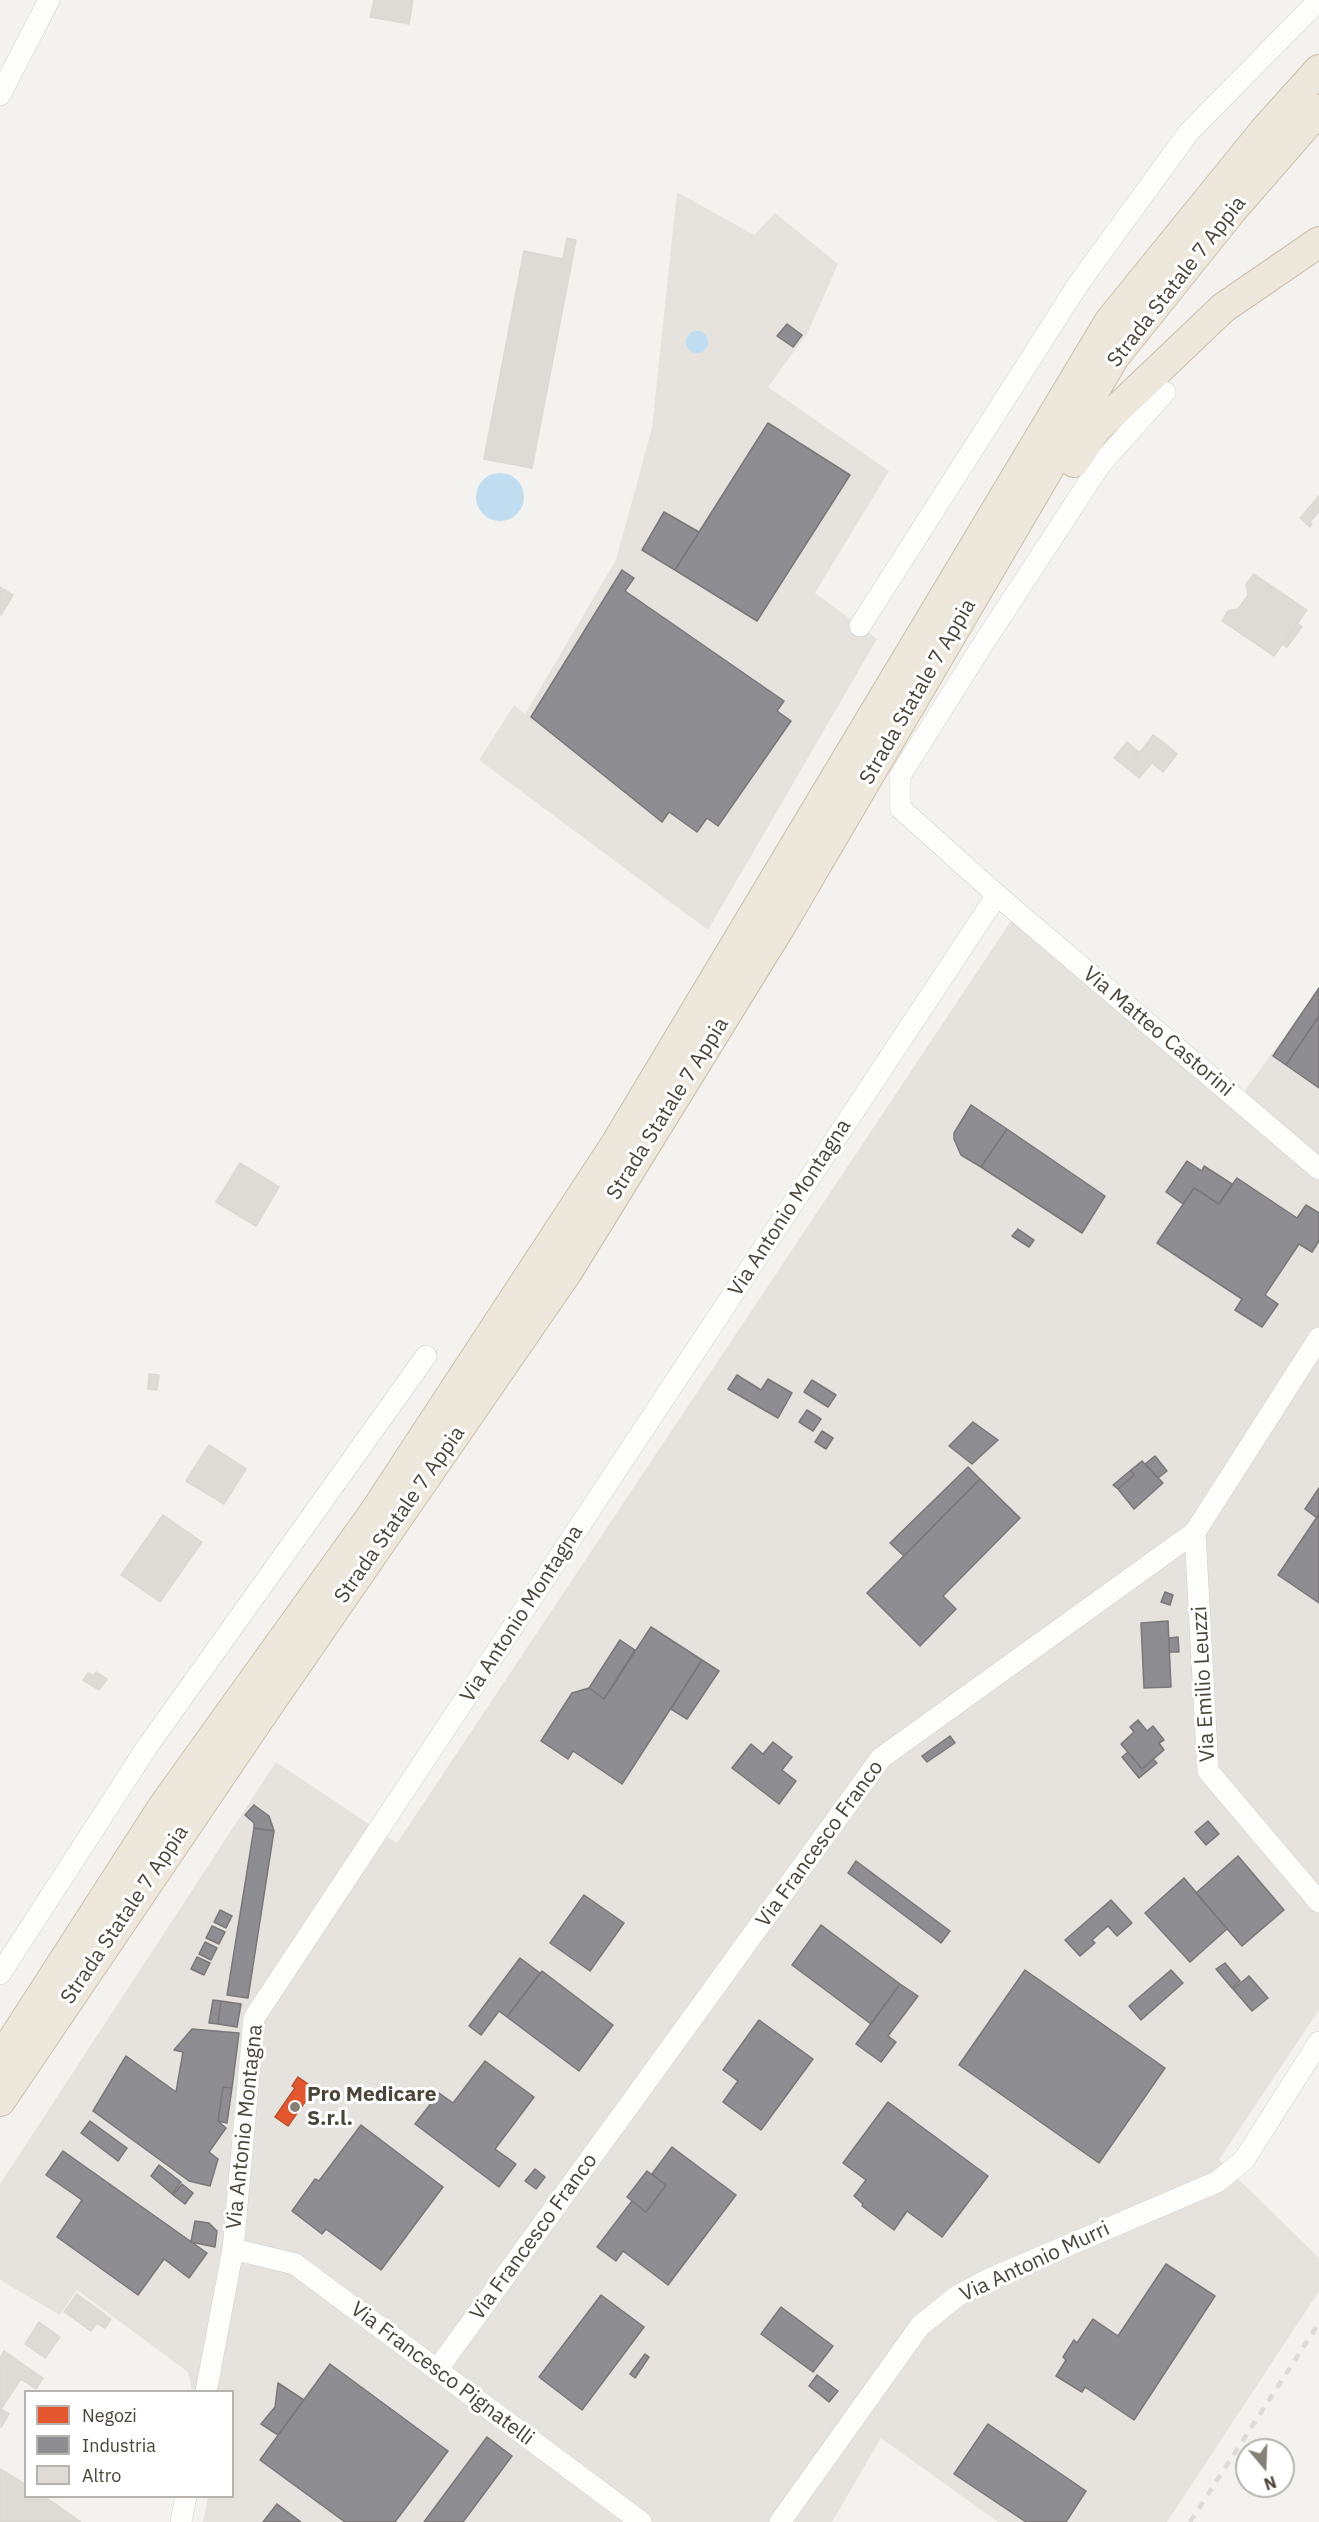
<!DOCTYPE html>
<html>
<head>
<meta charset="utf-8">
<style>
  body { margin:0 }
  #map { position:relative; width:1319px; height:2522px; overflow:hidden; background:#f4f2ee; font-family:"IBM Plex Sans",sans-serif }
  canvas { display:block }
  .legend { position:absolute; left:24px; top:2390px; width:210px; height:108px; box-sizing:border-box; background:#fff; border:2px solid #b7b4b0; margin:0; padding:8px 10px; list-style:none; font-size:18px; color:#4b4439 }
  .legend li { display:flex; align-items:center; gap:12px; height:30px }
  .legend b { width:30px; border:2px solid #b7b4b0 }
  .north { position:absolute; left:1235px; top:2438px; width:60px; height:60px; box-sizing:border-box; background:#fff; border:2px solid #b7b4b0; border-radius:50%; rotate:161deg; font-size:16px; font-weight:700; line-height:24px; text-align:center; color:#4b4439 }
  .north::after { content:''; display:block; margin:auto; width:21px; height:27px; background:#868178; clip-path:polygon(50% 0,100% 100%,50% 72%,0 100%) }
</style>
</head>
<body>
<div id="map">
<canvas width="1319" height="2522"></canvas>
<ul class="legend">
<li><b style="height:16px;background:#e4572e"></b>Negozi</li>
<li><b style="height:16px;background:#8d8d92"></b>Industria</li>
<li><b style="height:16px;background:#dedbd6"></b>Altro</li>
</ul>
<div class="north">N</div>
</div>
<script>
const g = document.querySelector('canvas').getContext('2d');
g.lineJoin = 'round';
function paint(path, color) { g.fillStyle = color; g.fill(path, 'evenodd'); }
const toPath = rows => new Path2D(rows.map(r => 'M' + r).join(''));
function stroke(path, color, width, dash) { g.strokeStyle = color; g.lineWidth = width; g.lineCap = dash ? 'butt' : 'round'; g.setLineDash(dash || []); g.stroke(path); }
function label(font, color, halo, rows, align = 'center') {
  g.font = font + ' "IBM Plex Sans",sans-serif'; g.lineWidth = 6; g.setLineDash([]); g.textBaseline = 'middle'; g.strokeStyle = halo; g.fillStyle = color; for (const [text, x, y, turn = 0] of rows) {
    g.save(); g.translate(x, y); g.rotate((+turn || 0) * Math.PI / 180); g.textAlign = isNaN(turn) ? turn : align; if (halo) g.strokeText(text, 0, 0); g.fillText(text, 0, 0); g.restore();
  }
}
const industrial = toPath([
  [677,192,754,235,775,213,838,264,808,332,768,387,889,471,815,593,877,639,708,930,479,760,514,705,525,714,616,560,652,428],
  [1013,918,1236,1103,1319,988,1319,2010,1219,2160,1319,2258,1319,2291,1167,2522,998,2522,881,2438,832,2522,203,2522,208,2497,232,2496,232,2392,192,2391,188,2372,77,2290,60,2315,0,2280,0,2184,276,1762,397,1843]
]);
const water = toPath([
  '686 342a11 11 0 1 1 22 0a11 11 0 1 1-22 0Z',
  '476 497a24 24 0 1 1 48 0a24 24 0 1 1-48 0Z'
]);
const shops = toPath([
  [298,2077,308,2084,306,2088,312,2092,288,2126,275,2117,295,2088,292,2086,298,2077]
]);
const industry = toPath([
  [787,324,802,335,793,347,777,336,787,324],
  [768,423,850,475,757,621,675,570,768,423],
  [664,512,699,532,675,570,642,550,664,512],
  [622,570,634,578,625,591,784,701,777,711,791,721,718,826,707,818,697,832,669,812,662,822,531,717,622,570],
  [1319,988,1319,1016,1286,1065,1273,1056,1319,988],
  [1319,1016,1319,1088,1286,1065,1319,1016],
  [971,1105,1007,1129,981,1167,961,1155,954,1139,954,1133,971,1105],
  [1007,1129,1105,1196,1082,1233,981,1167,1007,1129],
  [1187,1161,1202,1171,1204,1166,1232,1184,1219,1204,1194,1188,1183,1204,1166,1192,1187,1161],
  [1237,1178,1297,1218,1306,1205,1319,1213,1319,1241,1312,1252,1299,1244,1265,1295,1278,1304,1262,1327,1235,1310,1242,1299,1157,1243,1194,1188,1219,1204,1237,1178],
  [1018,1229,1034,1240,1029,1247,1012,1236,1018,1229],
  [737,1375,761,1390,768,1379,792,1393,778,1418,728,1389,737,1375],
  [812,1380,836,1395,828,1407,804,1392,812,1380],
  [807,1410,821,1419,813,1431,799,1422,807,1410],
  [973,1422,998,1440,972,1464,949,1446,973,1422],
  [822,1431,833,1438,826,1449,815,1442,822,1431],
  [1155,1456,1167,1471,1158,1478,1145,1464,1155,1456],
  [1142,1461,1163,1483,1134,1509,1118,1489,1134,1475,1131,1470,1142,1461],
  [968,1467,980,1479,904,1556,890,1543,968,1467],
  [1131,1470,1134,1475,1118,1489,1113,1485,1131,1470],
  [980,1479,1020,1518,943,1596,956,1609,920,1646,867,1593,980,1479],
  [1319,1488,1319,1514,1317,1518,1305,1509,1319,1488],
  [1319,1514,1319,1603,1278,1575,1319,1514],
  [1165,1592,1173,1595,1170,1605,1161,1602,1165,1592],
  [1168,1621,1171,1687,1144,1688,1141,1623,1168,1621],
  [651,1627,702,1660,622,1784,573,1751,568,1759,541,1741,572,1693,589,1688,604,1699,651,1627],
  [1178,1637,1179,1652,1169,1652,1169,1638,1178,1637],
  [620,1640,635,1650,604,1699,589,1688,620,1640],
  [702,1660,719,1671,687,1719,671,1709,702,1660],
  [1138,1720,1147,1731,1153,1726,1164,1740,1159,1743,1164,1750,1142,1769,1121,1744,1134,1732,1130,1727,1138,1720],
  [950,1736,955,1743,927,1762,922,1756,950,1736],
  [773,1742,792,1757,782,1770,796,1781,779,1804,732,1768,751,1744,763,1754,773,1742],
  [1128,1752,1142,1769,1153,1759,1157,1763,1139,1778,1122,1757,1128,1752],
  [254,1805,269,1816,274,1831,254,1828,254,1823,245,1815,254,1805],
  [1208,1821,1219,1834,1206,1845,1195,1832,1208,1821],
  [254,1828,274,1831,248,1998,227,1995,254,1828],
  [1238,1856,1284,1910,1242,1946,1196,1893,1238,1856],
  [856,1861,950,1931,941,1943,848,1873,856,1861],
  [1184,1878,1227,1929,1190,1962,1145,1913,1184,1878],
  [584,1895,624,1923,590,1971,550,1943,584,1895],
  [1111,1900,1132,1923,1117,1936,1108,1926,1092,1940,1095,1943,1080,1956,1065,1940,1111,1900],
  [220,1910,232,1916,226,1928,214,1922,220,1910],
  [821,1925,900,1984,871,2024,792,1965,821,1925],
  [212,1926,225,1932,219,1944,206,1938,212,1926],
  [205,1942,217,1948,211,1960,199,1954,205,1942],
  [197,1957,210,1963,204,1975,191,1969,197,1957],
  [520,1958,540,1973,507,2017,499,2011,481,2035,469,2026,520,1958],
  [1225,1963,1240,1981,1232,1988,1216,1969,1225,1963],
  [1025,1970,1165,2068,1099,2163,959,2065,1025,1970],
  [1171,1970,1183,1983,1141,2020,1129,2006,1171,1970],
  [542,1971,613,2025,579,2071,507,2017,542,1971],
  [1249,1976,1268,1998,1252,2011,1233,1989,1249,1976],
  [900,1984,918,1996,888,2036,896,2042,881,2062,856,2044,900,1984],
  [213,2000,221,2001,218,2024,209,2023,213,2000],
  [221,2001,241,2004,237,2027,218,2024,221,2001],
  [759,2020,813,2059,761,2130,723,2102,738,2081,723,2070,759,2020],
  [192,2029,239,2033,232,2088,223,2087,218,2121,226,2128,209,2152,218,2159,210,2186,189,2181,93,2111,126,2056,176,2092,183,2052,174,2050,192,2029],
  [485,2061,534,2097,495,2149,516,2164,499,2187,415,2124,439,2093,453,2103,485,2061],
  [223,2087,232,2088,227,2123,218,2121,223,2087],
  [888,2102,988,2176,942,2237,907,2211,894,2230,862,2206,863,2204,854,2196,866,2180,843,2163,888,2102],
  [90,2121,127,2148,118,2161,81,2133,90,2121],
  [361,2125,443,2187,381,2270,326,2229,322,2234,292,2211,315,2179,319,2181,361,2125],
  [672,2147,736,2195,668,2285,623,2251,616,2261,597,2247,632,2201,646,2212,666,2185,652,2174,672,2147],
  [63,2151,207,2253,189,2278,164,2259,138,2295,57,2237,82,2200,46,2175,63,2151],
  [159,2165,181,2182,172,2194,151,2176,159,2165],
  [535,2169,545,2177,536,2189,525,2181,535,2169],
  [647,2171,666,2185,646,2212,627,2197,647,2171],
  [182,2184,193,2193,185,2204,173,2195,182,2184],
  [195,2221,209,2223,217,2231,215,2247,191,2242,195,2221],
  [1166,2264,1215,2296,1134,2420,1085,2387,1082,2392,1056,2376,1066,2360,1063,2357,1074,2340,1077,2343,1093,2319,1118,2336,1166,2264],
  [601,2295,644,2327,582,2410,539,2377,601,2295],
  [781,2307,833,2346,813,2372,761,2334,781,2307],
  [645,2354,649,2357,635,2378,630,2374,645,2354],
  [330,2364,448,2451,395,2522,345,2522,260,2460,330,2364],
  [817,2375,838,2391,829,2402,809,2386,817,2375],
  [278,2383,304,2400,278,2435,261,2424,275,2407,278,2383],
  [988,2424,1086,2491,1066,2522,1026,2522,954,2474,988,2424],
  [487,2437,512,2456,463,2522,424,2522,487,2437],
  [277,2504,301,2522,263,2522,277,2504]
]);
const building = toPath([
  [374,0,413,0,409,24,370,17,374,0],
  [567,238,576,240,532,468,484,459,524,251,563,259,567,238],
  [1319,496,1319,511,1310,522,1312,524,1310,527,1300,518,1319,496],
  [1254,574,1307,610,1274,656,1222,621,1228,611,1238,609,1248,595,1246,584,1254,574],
  [0,587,13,595,1,615,0,614,0,587],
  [1297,623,1302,627,1287,647,1282,644,1297,623],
  [1153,735,1163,742,1157,749,1148,742,1153,735],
  [1127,742,1139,752,1127,768,1114,758,1127,742],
  [1148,742,1157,749,1163,742,1177,754,1163,772,1152,763,1139,778,1127,768,1148,742],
  [240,1163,279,1187,256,1226,216,1202,240,1163],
  [149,1374,159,1375,157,1390,148,1389,149,1374],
  [209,1445,246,1469,224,1504,186,1481,209,1445],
  [163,1515,202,1542,160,1602,121,1575,163,1515],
  [96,1672,107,1679,99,1690,83,1680,88,1673,93,1676,96,1672],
  [77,2294,111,2319,105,2328,97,2323,91,2331,64,2312,77,2294],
  [39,2322,60,2337,45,2358,25,2344,39,2322],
  [4,2351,43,2378,36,2389,21,2379,1,2409,9,2414,1,2427,0,2358,4,2351],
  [0,2469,26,2485,26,2496,44,2496,81,2522,0,2522,0,2469]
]);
const minor = toPath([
  [0,95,49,0],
  [1165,392,1100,465,983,644,900,776,900,808,997,895,1319,1169],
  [860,626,1079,283,1189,132,1319,0],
  [1195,1532,1208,1771,1319,1902],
  [0,1974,147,1747,426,1356],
  [233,2249,295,2264,641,2522],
  [437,2370,881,1758,1195,1532,1319,1338],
  [206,2392,233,2249,254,2018,997,895],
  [181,2522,186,2496],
  [780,2522,920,2326,957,2296,989,2279,1217,2182,1244,2160,1319,2042]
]);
const highway = toPath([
  [1074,462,1095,430,1223,308,1319,242],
  [0,2060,165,1804,374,1513,616,1144,1110,321,1265,130,1319,70],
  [0,2101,260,1717,567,1272,784,920,1114,357,1231,211,1319,110]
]);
const rail = toPath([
  [1190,2522,1319,2323]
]);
const markers = [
  [295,2107,6,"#868178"]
];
const streetNames = [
  ["Strada Statale 7 Appia",1177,282,-52],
  ["Strada Statale 7 Appia",918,692,-60],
  ["Via Matteo Castorini",1158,1032,40],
  ["Strada Statale 7 Appia",668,1109,-58],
  ["Via Antonio Montagna",790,1208,-57],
  ["Strada Statale 7 Appia",400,1515,-55],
  ["Via Antonio Montagna",522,1614,-57],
  ["Via Emilio Leuzzi",1204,1684,-93],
  ["Via Francesco Franco",820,1844,-54],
  ["Strada Statale 7 Appia",125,1915,-56],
  ["Via Antonio Montagna",245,2127,-84],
  ["Via Francesco Franco",534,2237,-54],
  ["Via Antonio Murri",1035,2262,-25],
  ["Via Francesco Pignatelli",442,2374,37]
];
const poiNames = [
  ["Pro Medicare",307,2095],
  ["S.r.l.",307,2119]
];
paint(industrial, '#e6e2de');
paint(water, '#c0ddf1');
paint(shops, '#e4572e');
stroke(shops, '#b65131', 1.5);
paint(industry, '#8d8d92');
stroke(industry, '#797777', 1.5);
paint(building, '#dedbd6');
stroke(building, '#dcd9d4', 1.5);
stroke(minor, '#d2d0cb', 22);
stroke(highway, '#ccbfa9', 32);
stroke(minor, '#fdfdfc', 21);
stroke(highway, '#ede8db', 30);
stroke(rail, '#dbdbda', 4.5, [8, 8]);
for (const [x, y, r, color] of markers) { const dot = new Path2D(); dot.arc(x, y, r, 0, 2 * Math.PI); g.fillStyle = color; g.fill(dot); stroke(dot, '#fff', 2); }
label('21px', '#4b4439', '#fff', streetNames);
label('bold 21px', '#4b4439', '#fff', poiNames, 'left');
</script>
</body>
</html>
